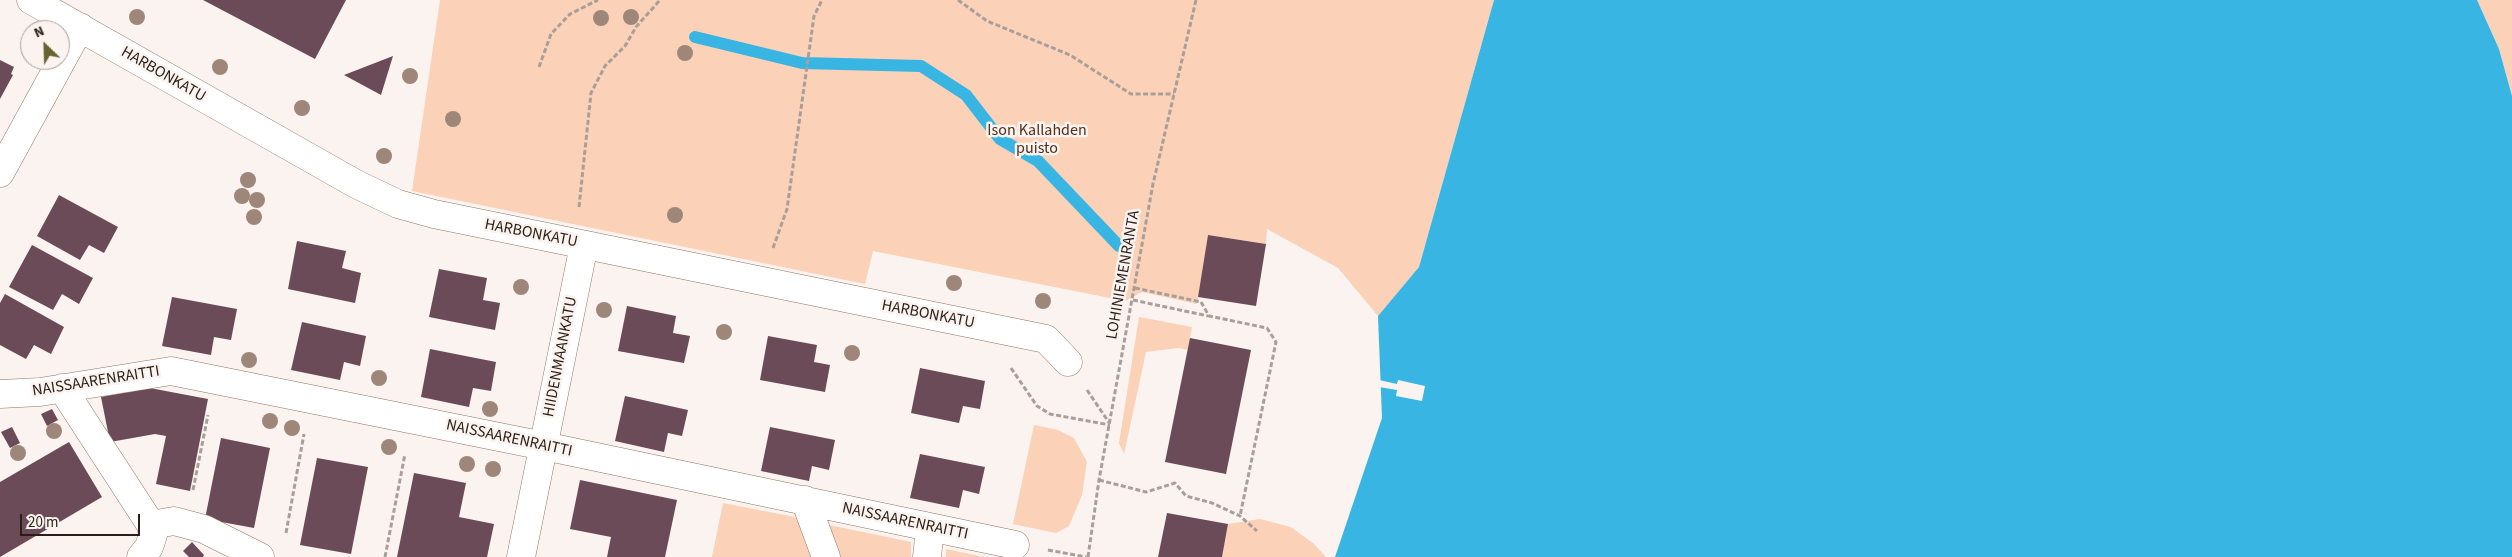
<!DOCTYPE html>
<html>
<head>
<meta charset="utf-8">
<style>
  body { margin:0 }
  #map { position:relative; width:2512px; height:557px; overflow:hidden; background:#faf3ef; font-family:"Source Sans 3",sans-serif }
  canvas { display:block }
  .north { position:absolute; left:20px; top:20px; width:50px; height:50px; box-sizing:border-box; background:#faf3ef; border:1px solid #a79e99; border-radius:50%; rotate:336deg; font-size:14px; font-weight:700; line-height:20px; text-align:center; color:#2b1e17 }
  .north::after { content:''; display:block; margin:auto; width:18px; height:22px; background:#676431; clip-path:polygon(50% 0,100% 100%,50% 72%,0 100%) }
  .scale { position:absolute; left:20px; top:514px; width:120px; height:22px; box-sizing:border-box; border:2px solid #2b1e17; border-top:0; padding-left:6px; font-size:15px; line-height:18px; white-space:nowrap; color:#2b1e17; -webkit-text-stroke:4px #faf3ef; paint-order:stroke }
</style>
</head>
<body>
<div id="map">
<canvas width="2512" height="557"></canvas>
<div class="north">N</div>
<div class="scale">20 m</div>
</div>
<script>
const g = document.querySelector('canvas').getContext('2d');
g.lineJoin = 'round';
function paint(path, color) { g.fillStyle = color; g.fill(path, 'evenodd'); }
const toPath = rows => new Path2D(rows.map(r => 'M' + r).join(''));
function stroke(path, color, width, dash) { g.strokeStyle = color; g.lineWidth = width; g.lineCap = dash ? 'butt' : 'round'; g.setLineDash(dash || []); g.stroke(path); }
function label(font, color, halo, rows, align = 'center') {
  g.font = font + ' "Source Sans 3",sans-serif'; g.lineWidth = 5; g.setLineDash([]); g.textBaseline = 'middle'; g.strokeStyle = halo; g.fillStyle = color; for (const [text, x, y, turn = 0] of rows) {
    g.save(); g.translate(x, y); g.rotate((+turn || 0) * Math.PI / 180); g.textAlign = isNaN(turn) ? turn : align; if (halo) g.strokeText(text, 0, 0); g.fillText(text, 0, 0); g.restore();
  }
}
const green = toPath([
  [440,0,1494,0,1419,267,1378,316,1338,268,1267,229,1266,244,1208,235,1197,304,1142,292,1125,301,873,251,865,284,412,191],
  [2477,0,2512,0,2512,96,2499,49],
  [1139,317,1192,327,1188,350,1178,348,1146,352,1124,454,1119,443],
  [1034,425,1058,430,1074,438,1087,462,1082,495,1069,526,1056,533,1013,524],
  [723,503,795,517,807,533,817,557,712,557],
  [1260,519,1291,527,1314,544,1326,557,1222,557,1228,524],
  [829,525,911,542,911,557,835,557],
  [946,549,984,557,946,557]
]);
const water = toPath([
  [1494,0,2477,0,2499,49,2512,96,2512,557,1335,557,1382,418,1378,316,1419,267]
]);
const pier = toPath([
  [1379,380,1397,384,1398,380,1425,386,1422,401,1396,396,1397,390,1379,387]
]);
const stream = toPath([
  [695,37,802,63,921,66,966,95,1000,139,1038,161,1119,246]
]);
const building = toPath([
  [203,0,346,0,315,59],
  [393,56,381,95,344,75],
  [0,60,14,67,11,74,13,75,0,99],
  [59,195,118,227,104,253,89,245,80,260,37,236],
  [1208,235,1266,244,1256,306,1198,297],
  [297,241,346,251,342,268,361,273,355,303,288,289],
  [32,245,93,278,79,304,62,294,53,310,9,287],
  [439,269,487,278,483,300,500,303,495,330,429,317],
  [5,294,64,327,51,354,34,345,26,359,0,345,0,303],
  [172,297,237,309,231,340,214,337,211,355,162,346],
  [627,306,676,316,673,333,690,336,684,363,618,351],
  [302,322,366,336,360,366,344,362,340,380,291,370],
  [768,336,817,345,814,362,830,365,825,392,760,380],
  [1190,338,1251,350,1226,474,1165,462],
  [430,349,496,362,491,391,473,388,469,407,421,397],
  [920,368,985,381,980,409,963,406,959,423,911,413],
  [150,388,208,399,190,491,156,484,166,436,155,434,110,442,101,397],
  [625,396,688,410,682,436,668,433,664,452,615,441],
  [52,409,58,420,47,426,41,414],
  [12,427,20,443,10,448,1,432],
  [770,427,835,440,829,470,812,466,809,481,761,471],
  [221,438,270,448,254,528,205,519],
  [69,442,102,497,0,557,0,482],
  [920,454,985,467,979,494,963,490,959,508,910,498],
  [317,458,368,467,351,554,300,545],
  [414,473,466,483,459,517,494,524,487,557,397,557],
  [580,480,677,500,665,557,607,557,611,537,570,529],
  [1167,513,1228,524,1222,557,1158,557],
  [192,542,204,555,203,557,189,557,183,551]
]);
const path = toPath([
  [958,0,987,21,1070,55,1131,94,1174,94],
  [539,67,551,34,570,14,598,0],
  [579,207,591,93,605,66,625,46,636,27,660,0],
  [773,248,787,209,814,16,822,0],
  [1135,288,1201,302,1209,316,1267,328,1276,342,1240,516],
  [1133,300,1208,316],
  [1011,368,1037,406,1050,414,1110,425],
  [1087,390,1110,424],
  [1099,480,1146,492,1175,483,1186,496,1212,503,1240,516,1257,531],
  [193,490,208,415],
  [286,533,304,434],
  [1048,550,1086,557],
  [385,557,405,454],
  [1088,557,1099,480,1153,184,1196,0]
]);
const minor = toPath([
  [31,0,356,184,398,204,434,214,1046,339,1068,362],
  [0,173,80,27],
  [62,388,151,525,153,535,149,547,141,557],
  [0,394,40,392,171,371,544,446,1015,545],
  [805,500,826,557],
  [151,525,174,521,204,529,260,557],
  [521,557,584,245],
  [927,557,930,528]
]);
const trees = [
  [137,17],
  [631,17],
  [601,18],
  [685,53],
  [220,67],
  [410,76],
  [302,108],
  [453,119],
  [384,156],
  [248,180],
  [242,196],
  [257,200],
  [675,215],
  [254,217],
  [954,283],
  [521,287],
  [1043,301],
  [604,310],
  [724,332],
  [852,353],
  [249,360],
  [379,378],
  [490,409],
  [270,421],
  [292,428],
  [54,431],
  [389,447],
  [18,453],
  [467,464],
  [493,469]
];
const streetNames = [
  ["HARBONKATU",163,75,30],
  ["HARBONKATU",531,234,11],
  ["LOHINIEMENRANTA",1124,275,-80],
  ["HARBONKATU",928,315,11],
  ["HIIDENMAANKATU",561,357,-79],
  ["NAISSAARENRAITTI",96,382,-9],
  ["NAISSAARENRAITTI",509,439,12],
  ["NAISSAARENRAITTI",905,522,12]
];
const parkNames = [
  ["Ison Kallahden",1037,131],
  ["puisto",1037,149]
];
paint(green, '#fbd1b8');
paint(water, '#38b5e3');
paint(pier, '#faf3ef');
stroke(stream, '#38b5e3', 12);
paint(building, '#6b4b58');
stroke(minor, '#947563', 29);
stroke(path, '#a99f9a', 3, [5, 2.5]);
stroke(minor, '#fff', 28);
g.fillStyle = '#9e8779';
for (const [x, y] of trees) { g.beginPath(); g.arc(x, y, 8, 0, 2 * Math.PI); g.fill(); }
label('16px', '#2b1e17', '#faf3ef', streetNames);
label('16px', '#522f19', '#faf3ef', parkNames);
</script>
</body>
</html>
